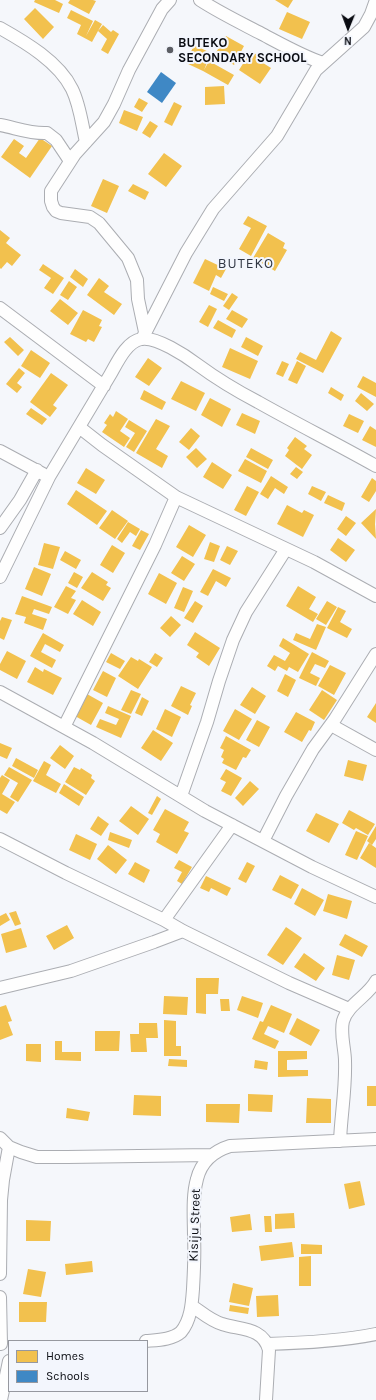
<!DOCTYPE html>
<html>
<head>
<meta charset="utf-8">
<style>
  body { margin:0 }
  #map { position:relative; width:376px; height:1400px; overflow:hidden; background:#f5f7fb; font-family:Karla,sans-serif }
  canvas { display:block }
  .legend { position:absolute; left:8px; top:1340px; width:140px; height:52px; box-sizing:border-box; background:#f3f6fd; border:1px solid #96989f; margin:0; padding:5px 7px; list-style:none; font-size:12px; color:#0a0c12 }
  .legend li { display:flex; align-items:center; gap:8px; height:20px }
  .legend b { width:20px; border:1px solid #96989f }
  .north { position:absolute; left:328px; top:8px; width:40px; height:40px; -webkit-text-stroke:3px #f3f6fd; paint-order:stroke; rotate:181deg; font-size:11px; font-weight:700; line-height:16px; text-align:center; color:#0a0c12 }
  .north::after { content:''; display:block; margin:auto; width:14px; height:18px; background:#0a0c12; clip-path:polygon(50% 0,100% 100%,50% 72%,0 100%) }
</style>
</head>
<body>
<div id="map">
<canvas width="376" height="1400"></canvas>
<ul class="legend">
<li><b style="height:11px;background:#f2c14e"></b>Homes</li>
<li><b style="height:11px;background:#3f88c5"></b>Schools</li>
</ul>
<div class="north">N</div>
</div>
<script>
const c = document.querySelector('canvas').getContext('2d');
c.lineJoin = 'round';
function fill(path, color) { c.fillStyle = color; c.fill(path, 'evenodd'); }
function stroke(path, color, width, dash) { c.strokeStyle = color; c.lineWidth = width; c.lineCap = dash ? 'butt' : 'round'; c.setLineDash(dash || []); c.stroke(path); }
function drawText(font, color, halo, rows, align = 'center') {
  c.font = font + ' Karla,sans-serif'; c.lineWidth = 4; c.setLineDash([]); c.textBaseline = 'middle'; c.strokeStyle = halo; c.fillStyle = color; for (const [text, x, y, turn = 0] of rows) {
    c.save(); c.translate(x, y); c.rotate((+turn || 0) * Math.PI / 180); c.textAlign = isNaN(turn) ? turn : align; if (halo) c.strokeText(text, 0, 0); c.fillText(text, 0, 0); c.restore();
  }
}
fill(new Path2D(`
  M35,0h20l8,4 -4,9 -25,-11z
  M70,0h23l3,1 -7,13 -21,-11z
  M275,0h18l-5,8z
  M35,8l19,19 -11,12 -19,-20z
  M71,10l22,11 -7,15 9,-16 7,4 -4,7 5,-6 8,7 2,-2 6,4 -11,20 -7,-4 6,-11 -9,-8 -6,11 -15,-8 4,-9 -14,-7z
  M287,12l23,10 -8,17 -23,-10z
  M226,36l18,10 -10,19 -19,-11z
  M194,45l17,8 -7,17 5,-9 25,14 -6,10 -25,-14 -17,-8z
  M251,51l11,7 -2,3 11,7 -11,16 -21,-14z
  M224,86l1,18 -20,1v-18z
  M139,98l9,5 -6,9 -8,-5z
  M174,102l8,4 -10,20 -8,-4z
  M124,110l19,7 -6,14 -18,-8z
  M150,121l8,5 -8,12 -8,-5z
  M40,138l12,8 -22,32 -29,-21 13,-18 10,7 -5,7 7,5z
  M164,153l18,13 -16,21 -18,-13z
  M103,179l16,7 -12,27 -16,-7z
  M133,184l16,8 -4,8 -17,-9z
  M248,216l19,10 -16,30 -12,-7 12,-21 -8,-4z
  M0,230l10,8 -4,5 15,12 -9,11 -5,-4 -6,7 -1,-1z
  M268,233l17,10 -2,5 4,2 -12,21 -22,-13z
  M205,259l21,10 -5,9 -5,-3 -7,16 -16,-8z
  M43,264l21,14 -11,16 -9,-6 7,-10 -12,-8z
  M75,269l13,10 -5,8 -13,-10z
  M99,278l10,8 -5,6 18,12 -8,11 -27,-20z
  M69,281l8,6 -9,13 -8,-5z
  M213,287l15,7 -4,7 -14,-7z
  M232,293l6,4 -9,13 -6,-4z
  M60,299l18,14 -10,12 -18,-14z
  M209,305l8,4 -9,18 -9,-5z
  M83,310l19,10 -3,6 3,1 -8,15 -6,-3 -2,3 -16,-8z
  M232,310l16,9 -6,9 -16,-9z
  M218,320l18,10 -4,8 -19,-10z
  M331,331l11,7 -19,35 -27,-14 4,-7 16,8z
  M10,337l14,13 -6,6 -14,-14z
  M246,337l17,9 -5,10 -17,-9z
  M230,348l28,13 -8,18 -28,-12z
  M31,350l19,13 -10,15 -19,-12z
  M148,358l14,10 -13,18 -14,-9z
  M282,361l7,3 -6,13 -7,-3z
  M297,361l9,5 -9,18 -9,-4z
  M19,368l6,5 -8,10 5,4 -5,6 -11,-9z
  M51,373l17,12 -15,20 4,3 -7,9 -20,-15z
  M363,376l13,7v14l-19,-10z
  M181,381l24,12 -9,18 -25,-12z
  M331,387l13,8 -3,6 -13,-8z
  M144,390l22,12 -4,8 -22,-11z
  M361,393l13,11 -7,7 -12,-10z
  M210,398l21,11 -9,18 -21,-12z
  M31,408l16,11 -5,6 -16,-11z
  M116,411l12,8 -8,12 10,7 -6,9 -22,-15 5,-7 -3,-2 6,-9 3,3z
  M242,413l18,8 -5,13 -19,-9z
  M349,414l15,7 -6,12 -15,-7z
  M156,419l14,7 -14,23 12,7 -6,12 -26,-15z
  M129,420l18,11 -13,21 -8,-5 9,-14 -10,-6z
  M370,426l6,4v17l-14,-7z
  M191,428l9,8 -11,14 -10,-8z
  M295,437l12,9 -3,3 8,6 -10,14 -17,-13 4,-6 -2,-2z
  M196,448l11,11 -10,9 -11,-11z
  M251,448l22,12 -5,9 -22,-12z
  M245,459l22,12 -6,12 -23,-12z
  M212,462l20,13 -9,14 -20,-12z
  M296,467l7,5 -6,7 -7,-5z
  M86,468l19,12 -9,14 -19,-11z
  M271,476l17,11 -4,7 -9,-6 -7,11 -8,-5z
  M372,478l4,3v10l-7,11 -8,-5z
  M247,486l12,6 -13,24 -12,-6z
  M312,486l14,6 -5,9 -13,-7z
  M76,490l31,21 -10,14 -30,-21z
  M328,495l17,8 -3,8 -18,-8z
  M287,505l15,8 2,-3 10,5 -11,22 -26,-13z
  M376,509l-1,15 1,15 -15,-16z
  M112,510l16,11 -13,18 -16,-11z
  M346,516l10,7 -10,13 -9,-7z
  M128,522l12,7 -4,7 -6,-4 -8,11 -5,-4z
  M189,525l17,10 -13,22 -17,-10z
  M141,530l8,4 -9,16 -8,-4z
  M338,538l17,12 -9,12 -16,-12z
  M210,542l10,4 -6,16 -10,-3z
  M44,543l16,4 -7,22 -15,-4z
  M112,545l13,8 -12,20 -13,-8z
  M227,546l11,5 -8,14 -10,-5z
  M65,551l16,9 -5,9 -16,-9z
  M182,556l13,8 -11,17 -13,-8z
  M34,567l17,7 -9,22 -17,-7z
  M213,569l18,9 -5,9 -10,-6 -8,15 -8,-4z
  M74,572l9,5 -6,11 -9,-5z
  M92,572l16,10 -2,3 5,3 -8,13 -22,-13z
  M159,573l18,10 -11,21 -18,-10z
  M66,586l10,5 -5,7 5,2 -8,14 -14,-7z
  M298,586l18,11 -7,12 9,5 -5,8 -27,-16z
  M183,587l10,4 -9,21 -10,-4z
  M22,596l30,11 -3,7 -15,-5 -2,5 15,5 -4,11 -19,-7 2,-6 -11,-3z
  M82,600l19,12 -8,14 -20,-12z
  M195,601l8,5 -10,17 -9,-5z
  M327,601l10,6 -11,18 -10,-6z
  M338,607l8,4 -6,11 12,7 -5,9 -20,-10z
  M171,616l10,9 -11,12 -10,-9z
  M2,617l10,3 -8,20 -4,-2v-17z
  M317,624l9,3 -10,23 -23,-10 3,-7 14,6z
  M195,632l25,16 -11,18 -13,-9 3,-4 -12,-8z
  M43,633l21,12 -4,7 -15,-8 -4,8 15,8 -4,8 -22,-12z
  M283,638l26,16 -11,18 -9,-5 -2,4 -9,-5 -3,5 -8,-5 7,-11 11,6 5,-8 -11,-7z
  M7,651l19,10 -9,18 -17,-9v-6z
  M312,652l17,9 -4,7 -10,-4 -5,9 10,5 -4,8 -17,-8z
  M111,653l14,8 -5,8 -14,-7z
  M155,653l8,5 -6,9 -8,-5z
  M131,657l7,4 1,-2 13,8 -14,22 -20,-13z
  M330,665l16,8 -12,22 -16,-9z
  M35,667l8,5 1,-3 18,9 -9,17 -26,-13z
  M103,671l13,7 -9,19 -14,-7z
  M285,674l11,6 -8,17 -11,-6z
  M181,686l15,7 -6,12 2,1 -4,9 -17,-9z
  M252,687l14,9 -11,18 -15,-9z
  M131,690l10,4 -10,20 -10,-4z
  M322,690l15,10 -13,20 -15,-10z
  M87,694l16,9 -12,22 -16,-9z
  M142,697l7,4 -7,15 -7,-3z
  M376,703v20l-9,-6z
  M108,706l23,10 -10,22 -25,-11 4,-8 16,6 3,-6 -14,-6z
  M165,709l16,8 -9,20 -16,-8z
  M235,709l17,10 -13,21 -16,-9z
  M296,712l19,10 -4,9 -2,-1 -7,12 -18,-10z
  M257,720l13,7 -11,20 -13,-7z
  M153,730l20,13 -12,18 -20,-13z
  M226,736l25,14 -5,8 -3,-1 -7,13 -14,-7 2,-4 -3,-2 3,-7 -4,-2z
  M0,743l12,5 -5,11 -7,-3z
  M60,745l14,11 -9,13 -15,-11z
  M16,758l22,12 -4,8 -22,-12z
  M348,760l19,5 -4,16 -19,-5z
  M44,761l7,4 -5,10 15,9 -5,9 -23,-12z
  M9,767l23,13 -14,22 -8,-5 8,-14 -14,-8z
  M74,767l6,3 1,-2 11,7 -1,3 4,3 -9,14 -21,-13z
  M226,769l16,9 -11,18 -10,-5 5,-9 -6,-3z
  M2,775l8,5 -8,14 13,8 -8,12 -7,-4v-32z
  M250,781l9,8 -16,17 -8,-8z
  M64,784l20,13 -5,9 -20,-13z
  M157,796l4,3 -9,16 -4,-2z
  M131,806l18,13 -11,16 -19,-14z
  M165,809l24,13 -5,9 5,2 -12,21 -21,-12 4,-8 -7,-4z
  M349,810l26,14 -7,11 -12,-7 -2,2 -12,-7z
  M316,813l23,11 -10,19 -23,-12z
  M98,816l11,8 -8,12 -11,-7z
  M376,826v13l-4,6 -5,-4z
  M356,831l12,5 -11,24 -12,-5z
  M110,832l22,8 -3,8 -21,-8z
  M76,834l21,10 -7,16 -21,-10z
  M369,843l7,5v20l-16,-10z
  M108,845l19,15 -11,14 -19,-15z
  M179,860l13,7 -10,17 -5,-3 5,-9 -8,-4z
  M135,862l15,8 -6,13 -16,-9z
  M247,862l8,4 -9,17 -8,-4z
  M280,875l19,10 -8,14 -19,-9z
  M206,876l25,12 -4,8 -16,-8 -2,4 -9,-4z
  M302,888l22,12 -9,16 -21,-12z
  M328,894l24,7 -5,18 -24,-8z
  M16,911l5,13 -6,2 -6,-13z
  M6,913l4,7 -10,6v-10z
  M67,925l7,13 -20,12 -8,-14z
  M286,927l16,11 -19,27 -16,-10z
  M21,928l6,19 -21,6 -5,-19z
  M345,934l23,12 -6,11 -23,-12z
  M304,953l21,15 -9,13 -22,-14z
  M337,955l18,5 -6,20 -17,-5z
  M196,978h23l-1,16h-12v20l-10,-1z
  M164,996l24,1 -1,18 -24,-1z
  M242,996l21,7 -5,15 -21,-8z
  M220,999h9l1,12h-9z
  M6,1005l6,16 -4,1 5,13 -13,5v-33z
  M271,1005l21,9 -8,19 -16,-7 -4,8 15,7 -4,8 -23,-10 8,-18 3,1z
  M297,1018l23,12 -9,16 -22,-12z
  M164,1020l12,1v25h5v10h-17z
  M139,1023h18l1,15h-12l1,14h-16l-1,-18h9z
  M95,1031h25l-1,20h-24z
  M55,1041h7v11h19v9l-26,-1z
  M26,1044h15v18l-15,-1z
  M278,1051h29v8l-20,1v10h21v6l-30,1z
  M169,1059l18,1v7l-19,-1z
  M255,1060l13,2 -1,8 -13,-2z
  M367,1086h9v20h-9z
  M248,1094l25,1 -1,17 -24,-1z
  M134,1095l27,1v20l-28,-1z
  M307,1098l24,1v24h-25z
  M206,1104h34l-1,19 -33,-1z
  M67,1108l23,4 -2,9 -22,-3z
  M360,1181l5,24 -16,4 -5,-25z
  M294,1213l1,15 -20,1v-15z
  M250,1214l2,16 -20,2 -2,-15z
  M264,1216h7l1,16h-7z
  M26,1220l25,1 -1,20h-24z
  M292,1242l2,15 -33,4 -2,-15z
  M301,1244l21,1v9h-21z
  M311,1256v30h-12v-29z
  M92,1261l1,11 -27,3 -1,-11z
  M28,1269l18,3 -5,25 -18,-3z
  M233,1283l20,5 -4,18 -20,-4z
  M278,1295l1,21 -22,1 -1,-21z
  M19,1302h28l-1,20h-27z
  M230,1305l19,3 -1,6 -19,-3z`), '#f2c14e');
fill(new Path2D(`
  M161,72l15,11 -14,20 -15,-11z`), '#3f88c5');
const street = new Path2D(`
  M200,0c20,13 41,23 62,34 21,11 40,22 61,29
  M0,28c25,14 59,34 72,61 8,16 10,36 14,53
  M0,125c16,3 31,9 47,8l9,7 14,21
  M0,308l104,78
  M145,332l-7,-33 -1,-19 -9,-22 -29,-35 -9,-6 -29,-4 -5,-2 -3,-4 -2,-6v-10l24,-37 29,-32 10,-18 15,-34 33,-61 8,-9
  M142,339l44,-86 27,-44 64,-73 39,-66 48,-43 7,-13 5,-14
  M79,427l23,18 74,52 138,65 62,34
  M0,451l43,23
  M0,528l20,-28 17,-30
  M0,577l49,-100 61,-102c7,-12 16,-33 31,-36 15,-3 45,17 57,26 19,14 39,26 60,37 39,22 79,42 118,64
  M0,692l93,51 112,68 107,56 64,30
  M331,725l45,25
  M64,727l91,-182 21,-48
  M181,796l26,-74 12,-41 14,-41 13,-28 40,-63
  M0,839l66,34 98,47 19,11 106,52 60,26
  M263,841l23,-45 27,-47 22,-30 41,-65
  M164,920l68,-95
  M0,988l71,-17 83,-29 29,-11
  M0,1138l9,9 12,5 16,5h30l144,-2
  M340,1141c1,-26 6,-53 5,-80 0,-12 -5,-27 -2,-40 5,-17 25,-25 33,-40
  M0,1274l1,-74 2,-20 6,-33
  M0,1297l1,47
  M192,1306c9,6 19,15 30,18 18,6 41,3 47,26l-3,50
  M146,1341c11,-1 26,-1 35,-9 10,-12 11,-29 12,-43 1,-18 2,-35 1,-52 0,-18 -2,-41 3,-58 4,-17 17,-28 33,-33l146,-7
  M267,1344c37,-1 73,-3 109,-10
  M1,1400l8,-39`);
stroke(street, '#abadb2', 14);
stroke(street, '#fefefe', 12);
for (const [x, y, r, color] of [
  [170,50,4,"#5c5e64"]
]) { const dot = new Path2D(); dot.arc(x, y, r, 0, 2 * Math.PI); c.fillStyle = color; c.fill(dot); stroke(dot, '#f3f6fd', 1.5); }
drawText('bold 13px', '#0a0c12', '#f3f6fd', [
  ["BUTEKO",178,43],
  ["SECONDARY SCHOOL",178,58]
], 'left');
drawText('13px', '#0a0c12', '#f3f6fd', [
  ["Kisiju Street",195,1225,-88]
]);
c.letterSpacing = '1px';
drawText('14px', '#313744', '#f3f6fd', [
  ["BUTEKO",246,264]
]);
c.letterSpacing = '0px';
</script>
</body>
</html>
